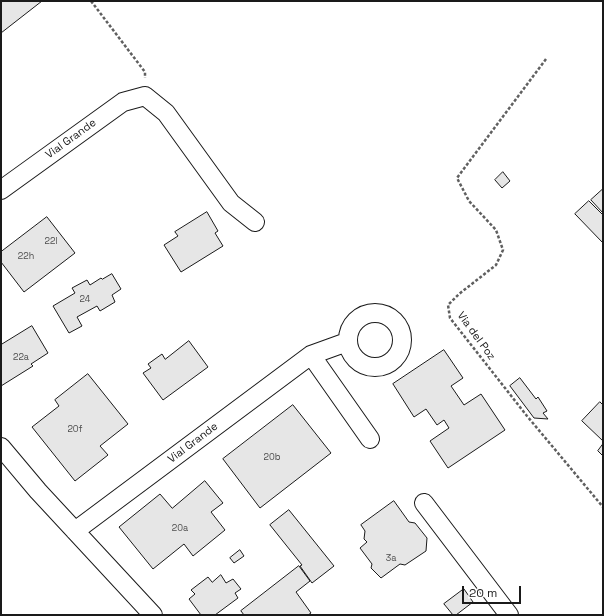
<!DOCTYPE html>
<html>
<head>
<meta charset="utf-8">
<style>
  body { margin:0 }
  #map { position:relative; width:604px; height:616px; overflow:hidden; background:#fff; font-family:"Space Grotesk",sans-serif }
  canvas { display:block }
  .frame { position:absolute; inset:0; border:2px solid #1a1a1a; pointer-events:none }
  .scale { position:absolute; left:462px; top:586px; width:59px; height:18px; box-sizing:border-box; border:2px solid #1a1a1a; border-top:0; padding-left:5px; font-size:12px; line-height:14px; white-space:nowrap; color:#1a1a1a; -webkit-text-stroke:3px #fff; paint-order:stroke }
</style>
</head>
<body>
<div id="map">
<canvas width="604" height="616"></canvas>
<div class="frame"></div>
<div class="scale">20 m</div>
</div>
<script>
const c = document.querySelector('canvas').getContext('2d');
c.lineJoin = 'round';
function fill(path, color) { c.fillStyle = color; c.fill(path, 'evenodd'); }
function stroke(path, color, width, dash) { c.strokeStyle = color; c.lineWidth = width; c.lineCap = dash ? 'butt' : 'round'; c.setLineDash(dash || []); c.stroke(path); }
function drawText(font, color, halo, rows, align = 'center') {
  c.font = font + ' "Space Grotesk",sans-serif'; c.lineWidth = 3; c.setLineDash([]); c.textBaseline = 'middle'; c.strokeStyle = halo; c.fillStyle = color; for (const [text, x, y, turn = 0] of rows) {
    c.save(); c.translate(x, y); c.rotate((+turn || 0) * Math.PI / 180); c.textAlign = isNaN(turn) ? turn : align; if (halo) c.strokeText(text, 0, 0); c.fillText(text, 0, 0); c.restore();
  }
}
const building = new Path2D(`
  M1,1h41l-41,32z
  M503,172l7,9 -8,7 -7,-8z
  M603,189v24l-12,-13z
  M589,201l14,14v28l-28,-29z
  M207,212l11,19 -3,2 8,13 -42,26 -17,-27 14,-9 -3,-4z
  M47,217l28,36 -51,39 -23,-30v-10z
  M112,274l9,15 -9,6 3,7 -15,9 -3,-5 -20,11 5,9 -13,7 -16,-27 22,-13 -3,-5 15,-8 3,5 11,-7 1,1z
  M32,326l16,27 -17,11 2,2 -32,20v-41z
  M189,341l19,26 -45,33 -20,-27 8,-5 -3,-4 14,-10 3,5z
  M444,350l19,28 -12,8 13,19 17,-11 24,36 -57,38 -18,-27 19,-13 -5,-8 -7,5 -11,-16 -12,8 -21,-33z
  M88,374l40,50 -28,22 8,9 -33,26 -43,-54 27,-21 -4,-6z
  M520,378l16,21 2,-2 9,14 -4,2 5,6 -14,-1 -24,-32z
  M600,402l3,3v36l-21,-20z
  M293,405l38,48 -71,55 -37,-49z
  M603,444v12l-5,-5z
  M205,481l18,22 -12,9 14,18 -32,26 -9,-12 -31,25 -34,-42 41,-33 12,14z
  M394,501l15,21 6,1 12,15 -1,13 -21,14 -5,-1 -19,14 -10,-10 1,-4 -12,-16 7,-6 -3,-3 1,-8 -4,-6z
  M289,510l45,56 -22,17 -12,-17 2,-1 -32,-40z
  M240,550l4,6 -10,7 -4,-5z
  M299,566l11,15 -14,11 15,21 -3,2h-64l-3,-4z
  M221,575l5,8 7,-4 8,10 -6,4 3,5 -23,17h-14l-12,-16 6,-5 -4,-4 17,-13 4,5z
  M464,589l9,13 -17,13h-3l-9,-11z`);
fill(building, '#e6e6e6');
stroke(building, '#1a1a1a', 1);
const street = new Path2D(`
  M1,190l122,-88 22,-6 21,17 65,90 24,19
  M348 340a27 27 0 1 1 54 0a27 27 0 1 1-54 0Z
  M311,355l59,84
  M1,447l37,44 115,124
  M424,503l85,112
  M75,531l236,-176 36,-13`);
stroke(street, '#1a1a1a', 20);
stroke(new Path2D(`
  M91,1l54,71v6
  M546,59l-89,119 12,23 27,29 7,20 -7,15 -37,29 -11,11 2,13 77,98 76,91`), '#5f5f5f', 2.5, [3, 2]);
stroke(street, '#fff', 18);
drawText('9px', '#4d4d4d', null, [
  ["22l",51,242],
  ["22h",26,257],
  ["24",85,300],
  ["22a",21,358],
  ["20f",75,430],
  ["20b",272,458],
  ["20a",180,529],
  ["3a",391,559]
]);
drawText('11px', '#1a1a1a', '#fff', [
  ["Vial Grande",71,139,-36],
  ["Via del Poz",476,336,54],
  ["Vial Grande",193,443,-37]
]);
</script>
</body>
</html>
